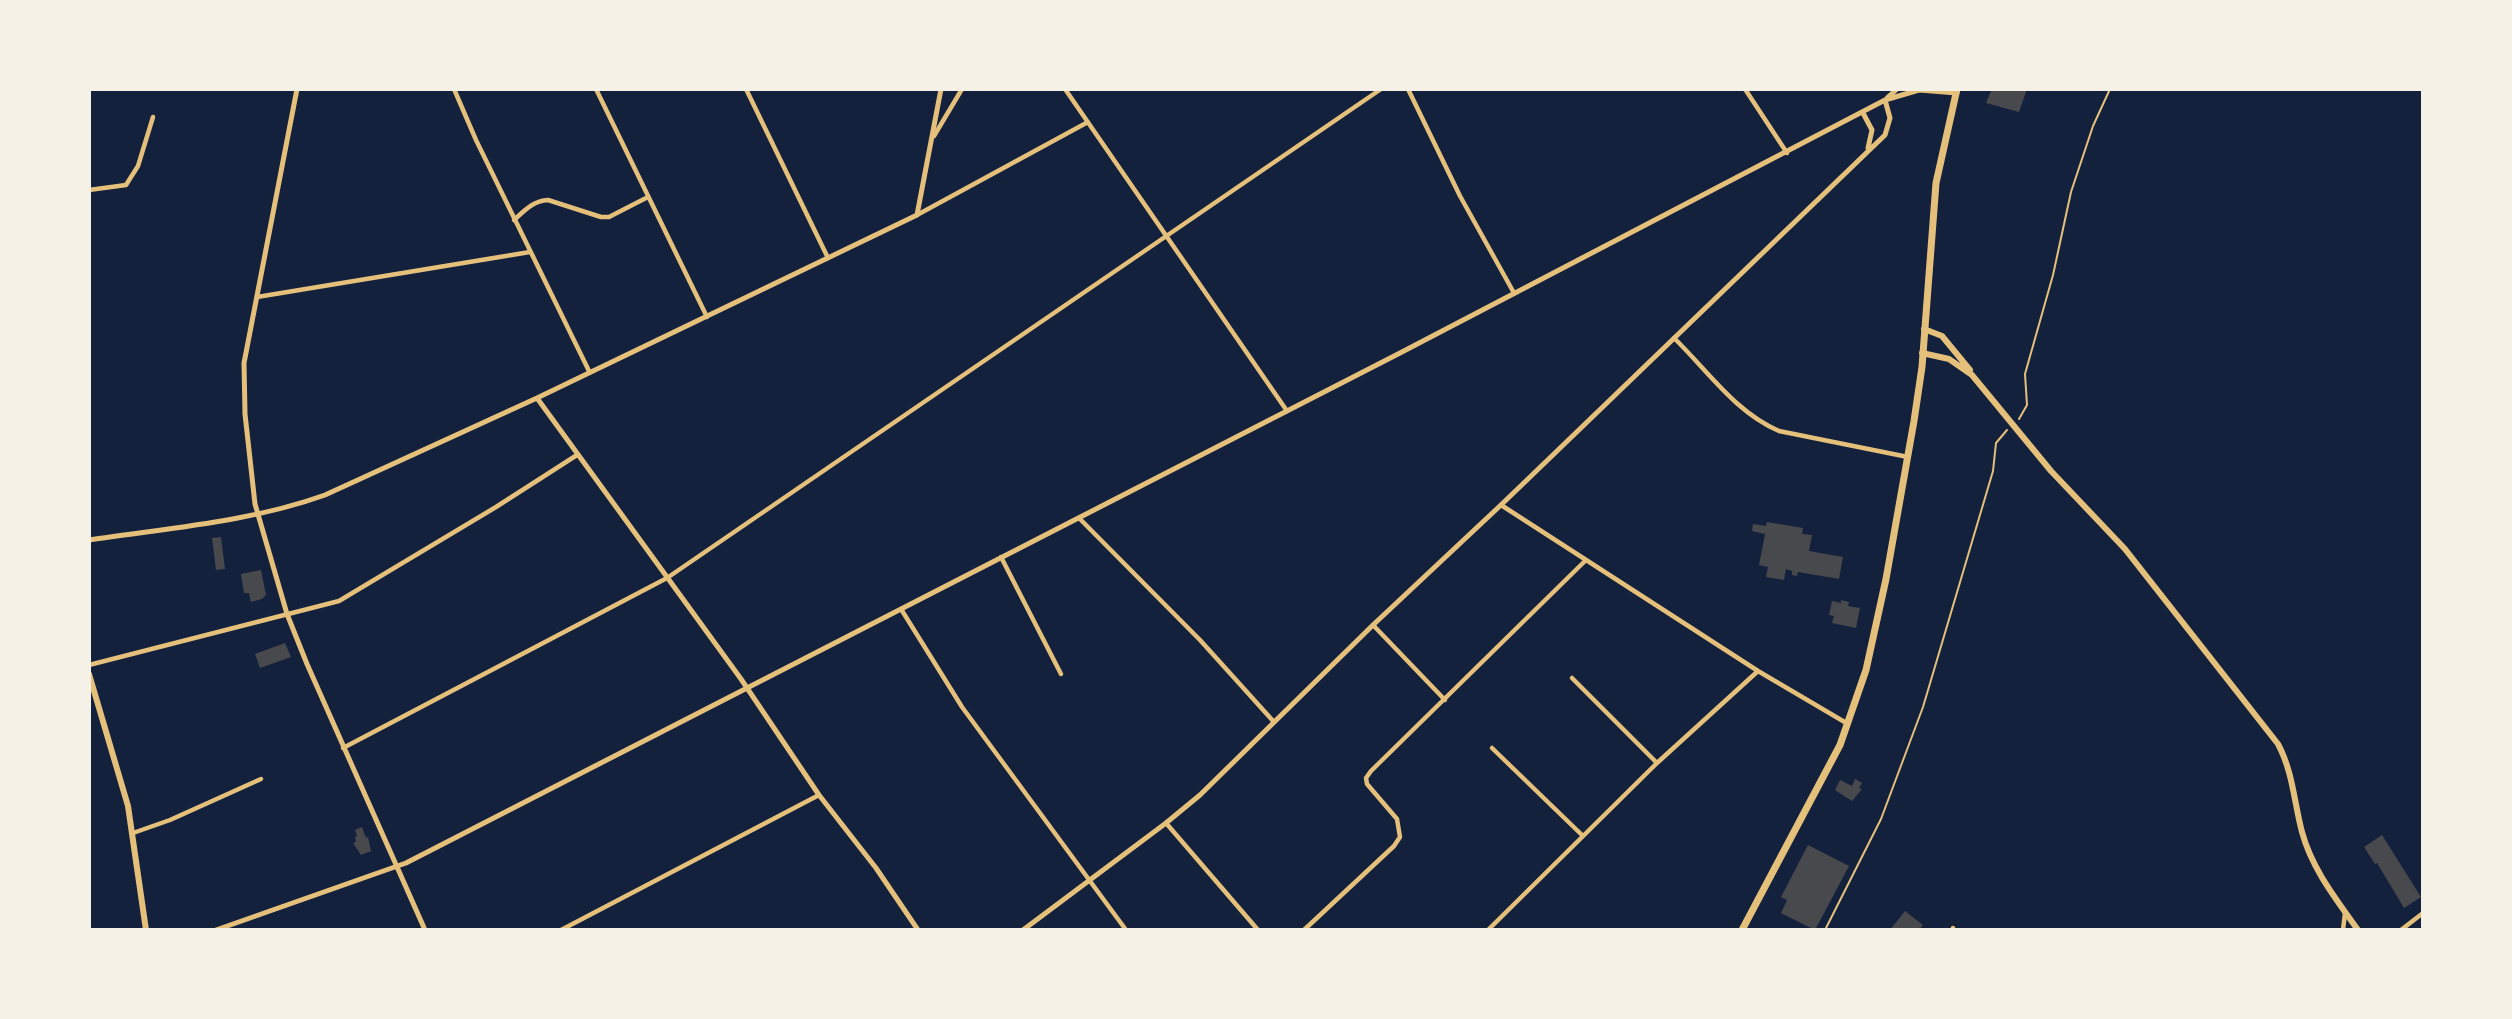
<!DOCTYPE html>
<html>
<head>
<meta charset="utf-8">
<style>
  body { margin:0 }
  #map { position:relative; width:2512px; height:1019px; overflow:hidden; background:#14213d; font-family:Literata,serif }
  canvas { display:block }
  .frame { position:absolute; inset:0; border:91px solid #f6f1e7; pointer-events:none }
</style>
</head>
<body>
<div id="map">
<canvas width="2512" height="1019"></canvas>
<div class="frame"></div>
</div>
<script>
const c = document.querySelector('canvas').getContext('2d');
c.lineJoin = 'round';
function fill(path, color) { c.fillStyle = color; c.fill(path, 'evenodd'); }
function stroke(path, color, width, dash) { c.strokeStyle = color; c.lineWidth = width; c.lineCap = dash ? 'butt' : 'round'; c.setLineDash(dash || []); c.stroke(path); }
fill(new Path2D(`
  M1992,89h35l-8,23 -33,-9z
  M1767,522l36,6 -1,6 10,1 -3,16 34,6 -4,22 -41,-7 -1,4 -5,-1v-4l-6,-2 -2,11 -18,-3 2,-10 -9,-2 6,-31 -13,-3 1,-7 13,2z
  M221,537l4,32 -9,1 -4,-32z
  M261,570l5,25 -4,4 -11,3 -2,-9h-5l-3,-19z
  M1841,600l8,2 -1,4 12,2 -4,20 -24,-5 2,-7 -5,-1 3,-14 9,2z
  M285,643l6,14 -31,11 -5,-14z
  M1855,779l7,4 -3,5 3,1 -10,12 -17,-11 5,-10 12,6z
  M362,827l4,11 2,-1 3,14 -10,4 -8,-12 3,-1 -1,-5 2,-1 -2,-6z
  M2382,835l39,62 -17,11 -27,-45 -2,1 -11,-17z
  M1808,845l41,21 -34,64 -34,-17 6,-13 -6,-3z
  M1905,911l18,14 -4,5h-29z`), '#48494c');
stroke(new Path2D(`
  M2019,419l8,-14 -2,-31 28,-99 18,-83 22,-66 17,-37
  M1825,930l56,-111 42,-112 70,-236 3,-28 11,-13`), '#e5c07b', 2);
stroke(new Path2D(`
  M454,89l22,51 113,231
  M596,89l111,228
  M746,89l82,169
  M1065,89l222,322
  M1408,89l52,107 54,97
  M1745,89l42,64
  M934,136l28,-47
  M89,190l37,-5 12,-19 15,-49
  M917,215l171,-93
  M514,220c11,-10 19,-19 34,-20l53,17h8l39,-20
  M257,297l273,-45
  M1674,338c34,33 61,74 105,93l129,26
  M1501,505l257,166 90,53
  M1079,518l121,122 74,82
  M1001,557l60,117
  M901,609l61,98 164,223
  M1373,625l72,75
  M89,665l250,-64 157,-94 81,-52
  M1572,678l85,85
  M343,748l324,-170 714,-489
  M1492,748l91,88
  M1166,823l92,107
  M133,833l37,-13 91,-41
  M561,930l258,-135
  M1304,930l90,-84 6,-9 -3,-18 -30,-35 -1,-6 5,-7 215,-211
  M1488,930l169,-167 101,-92
  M1952,930l1,-2
  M2343,930l2,-17
  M2401,930l22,-17`), '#e5c07b', 4.5);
stroke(new Path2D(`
  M297,89l-53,274 1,51 10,90 32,110 20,50 118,266
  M1887,98l10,-9
  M1863,113l9,17 -4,18
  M537,398l204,281 78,116 57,73 42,62
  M89,540c79,-12 161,-18 236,-45l212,-97 380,-183 24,-126
  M216,930l190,-67 994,-510 485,-253 34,-10 38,3
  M1023,930l143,-107 34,-28 173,-170 129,-121 383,-369 5,-17 -5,-18`), '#e5c07b', 5);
stroke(new Path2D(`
  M1924,329l18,7 28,34
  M1922,353l27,6 23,16 79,96 74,78 153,195c15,28 16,58 24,88 10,37 34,67 56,98
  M89,674l39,132 18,124`), '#e5c07b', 6);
stroke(new Path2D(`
  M1742,930l98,-185 26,-75 20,-91 28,-158 8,-54 14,-184 21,-94`), '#e5c07b', 7);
</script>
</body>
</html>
